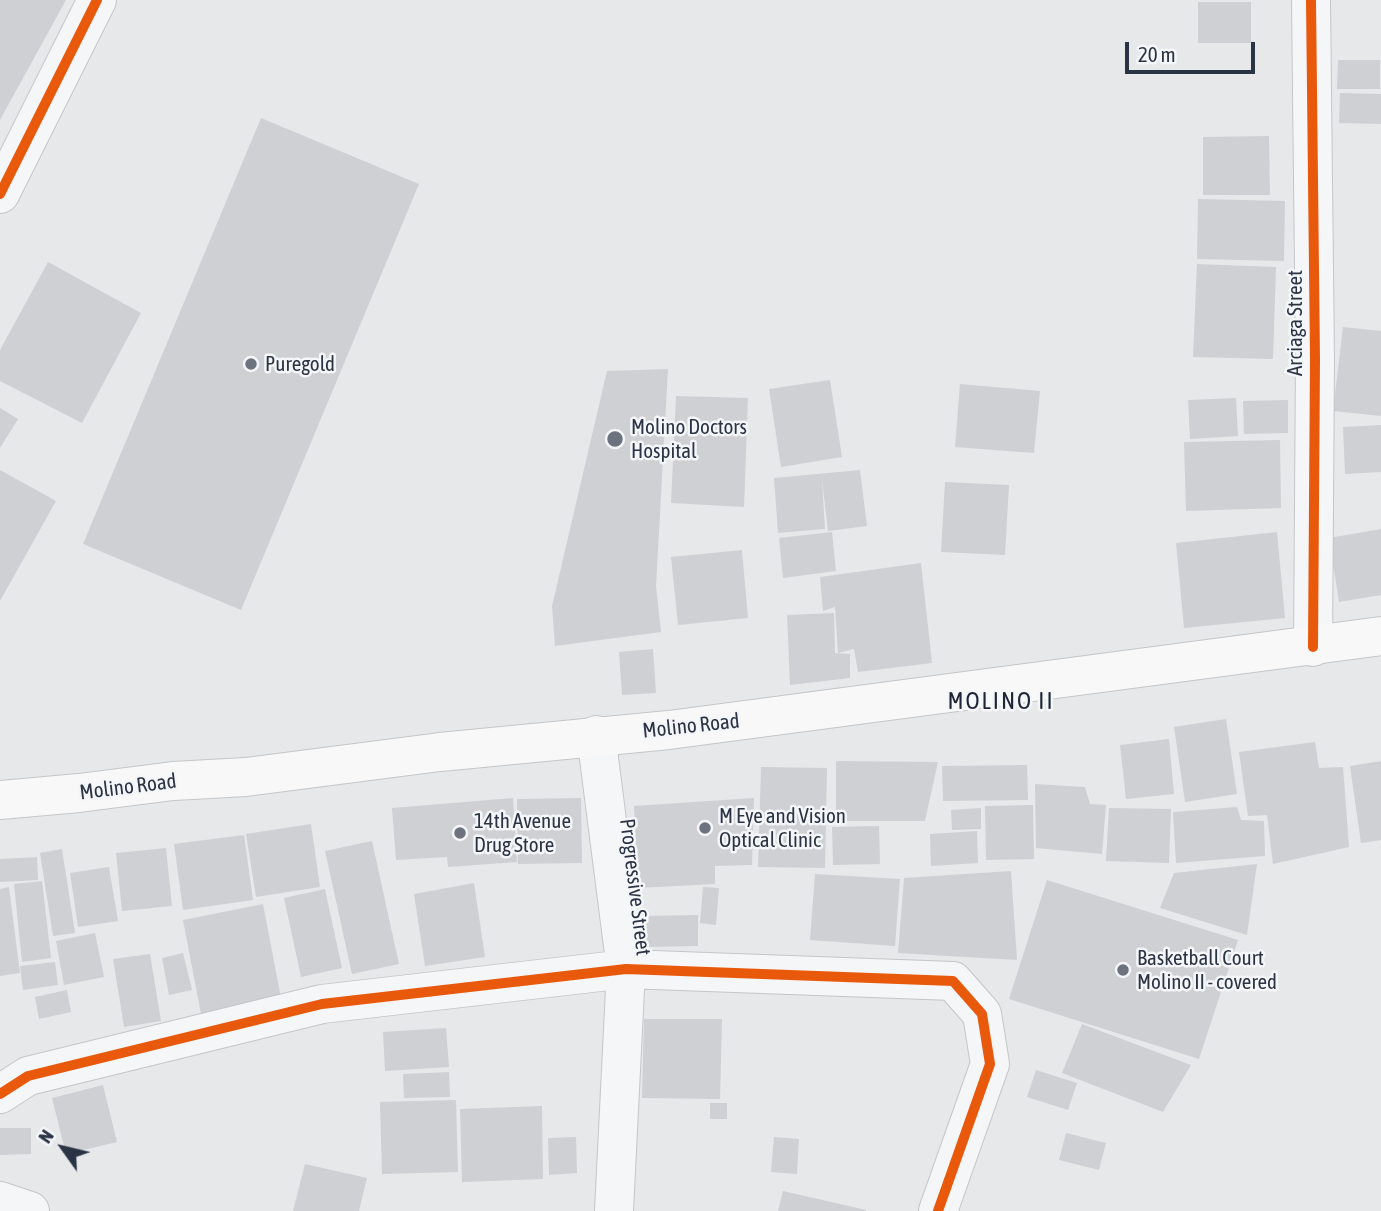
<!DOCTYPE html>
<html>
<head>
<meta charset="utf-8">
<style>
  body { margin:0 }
  #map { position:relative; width:1381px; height:1211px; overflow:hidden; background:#e6e8ea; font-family:"Asap Condensed",sans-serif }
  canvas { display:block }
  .north { position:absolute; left:28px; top:1113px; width:70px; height:70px; -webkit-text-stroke:5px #f4f6f9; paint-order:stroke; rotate:304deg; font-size:19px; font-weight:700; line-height:28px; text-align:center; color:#2b3445 }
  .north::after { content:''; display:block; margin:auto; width:24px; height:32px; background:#2b3445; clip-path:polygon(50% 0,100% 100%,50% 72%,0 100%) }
  .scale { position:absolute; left:1125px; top:42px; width:130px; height:32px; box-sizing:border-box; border:4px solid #2b3445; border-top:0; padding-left:9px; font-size:21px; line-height:24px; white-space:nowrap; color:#2b3445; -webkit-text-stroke:5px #f4f6f9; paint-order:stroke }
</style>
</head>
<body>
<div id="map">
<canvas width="1381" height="1211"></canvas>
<div class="north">N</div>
<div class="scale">20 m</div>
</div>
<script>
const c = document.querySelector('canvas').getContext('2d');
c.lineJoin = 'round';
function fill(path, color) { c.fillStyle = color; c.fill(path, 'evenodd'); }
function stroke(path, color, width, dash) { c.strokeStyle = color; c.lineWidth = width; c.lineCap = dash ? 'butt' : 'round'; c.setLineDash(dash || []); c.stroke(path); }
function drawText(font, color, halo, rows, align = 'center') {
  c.font = font + ' "Asap Condensed",sans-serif'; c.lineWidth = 5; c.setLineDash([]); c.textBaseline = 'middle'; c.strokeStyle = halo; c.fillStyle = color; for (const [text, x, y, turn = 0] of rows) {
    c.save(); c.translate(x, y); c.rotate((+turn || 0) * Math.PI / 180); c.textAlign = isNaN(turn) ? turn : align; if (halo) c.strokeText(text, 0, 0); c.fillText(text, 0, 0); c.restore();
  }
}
fill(new Path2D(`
  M0,0h66l-66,120z
  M1198,2h53v41h-53z
  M1338,60h42v29h-43z
  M1340,93l41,1v30l-42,-1z
  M261,118l158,66 -178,426 -158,-66z
  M1269,136l1,59h-67v-58z
  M1198,199l87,2 -1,60 -87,-2z
  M48,262l93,51 -59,110 -82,-42v-31z
  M1197,264l79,3 -3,92 -80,-2z
  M1343,327l38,4v85l-48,-5z
  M668,369l-12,217 5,46 -106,14 -3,-40 55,-235z
  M830,380l12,77 -61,10 -12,-78z
  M960,384l80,7 -6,62 -79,-6z
  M676,396l72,2 -4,109 -73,-4z
  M1236,398l2,38 -48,3 -2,-39z
  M1288,400v33l-44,1 -1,-33z
  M0,408l18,11 -18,29z
  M1381,425v47l-36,2 -2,-47z
  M1280,440l1,68 -95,3 -2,-69z
  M0,470l56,31 -56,100z
  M860,470l7,56 -39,5 -6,-51 3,49 -47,4 -4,-55z
  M945,482l64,3 -4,70 -64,-3z
  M1381,529v66l-42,7 -10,-64z
  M832,532l4,39 -53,7 -4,-40z
  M1277,532l8,86 -101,10 -8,-85z
  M742,550l6,68 -70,7 -7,-68z
  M921,563l11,100 -74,9 -4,-23 -16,4 -3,-46 -12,4 -3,-34z
  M834,613l1,40 15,1v24l-60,7 -3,-70z
  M653,649l3,44 -34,2 -3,-43z
  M1226,719l11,75 -52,8 -11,-75z
  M1169,739l5,55 -48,5 -6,-54z
  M1315,742l4,26 24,-1 6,80 -76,17 -6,-49 -19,1 -9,-64z
  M836,761l102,1 -13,59h-89z
  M1381,761v79l-20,3 -11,-77z
  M1027,765l1,35 -85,1 -1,-35z
  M761,767l66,1 -2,100 -67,-1z
  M1035,784l50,3 5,17 16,1 -4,49 -66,-6z
  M513,798l4,64 -69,5 -1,-10 -51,3 -4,-52z
  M581,798l1,65 -64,1 -1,-65z
  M754,798l-2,67 -37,1v18l-77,4 -4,-82z
  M1033,805l1,54 -48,1 -1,-54z
  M1237,807l4,13 23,1 1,35 -89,7 -3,-51z
  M981,808v21l-29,1 -1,-20z
  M1109,808l62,1 -2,54 -63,-2z
  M311,824l9,63 -64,10 -10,-63z
  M879,826l1,38 -47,1 -1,-38z
  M977,831l1,32 -47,3 -1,-32z
  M244,835l9,65 -70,10 -9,-66z
  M372,841l27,123 -47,10 -27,-123z
  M166,848l6,58 -50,5 -6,-58z
  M62,849l13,84 -22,3 -13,-83z
  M37,857l1,23 -38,2v-23z
  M1257,864l-10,71 -87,-27 14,-35z
  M109,867l9,54 -40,6 -8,-54z
  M1011,871l6,89 -119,-7 6,-75z
  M815,874l85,5 -5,67 -85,-6z
  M1047,880l191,60 -39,119 -190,-60z
  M42,881l9,77 -29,4 -8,-78z
  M474,883l11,74 -60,9 -11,-72z
  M9,887l11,86 -20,3v-87z
  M703,887l16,1 -3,37 -16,-2z
  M325,889l17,79 -41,9 -17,-79z
  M263,904l18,94 -80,16 -18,-94z
  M698,915v31l-53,1 -1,-31z
  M95,933l9,44 -40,8 -8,-44z
  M183,953l9,37 -23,5 -7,-37z
  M150,954l11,67 -37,6 -11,-68z
  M55,962l3,23 -35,5 -3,-24z
  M67,990l4,22 -32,7 -4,-22z
  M644,1019h78l-2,80 -78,-1z
  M1082,1024l109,41 -28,47 -101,-39z
  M446,1028l3,39 -64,4 -2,-39z
  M1036,1070l41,13 -9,27 -41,-13z
  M449,1072l1,25 -46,1 -1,-24z
  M103,1085l14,57 -51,12 -14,-56z
  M456,1100l2,72 -76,2 -2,-72z
  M710,1103h17v16h-17z
  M542,1106l1,73 -81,3 -2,-73z
  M0,1128h31v26l-31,1z
  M1066,1133l40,10 -7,27 -40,-10z
  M576,1137l1,36 -28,2 -1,-37z
  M774,1137l25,2 -2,35 -26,-2z
  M305,1164l62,14 -8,33h-66z
  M783,1191l83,19v1h-88z`), '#ced0d3');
const minor = new Path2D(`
  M1311,0l4,359 -2,288
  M0,194l97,-194
  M596,735l30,234 -12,242
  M0,1094l28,-18 294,-72 304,-35 327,12 29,33 8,50 -52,147
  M0,1201l30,10`);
const secondary = new Path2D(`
  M0,800l79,-7 94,-12 73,-4 194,-25 229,-22 712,-94`);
stroke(minor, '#c4c6c8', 40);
stroke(secondary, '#c4c6c8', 40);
stroke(minor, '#f5f6f7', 38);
stroke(secondary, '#f8f8f8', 38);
stroke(new Path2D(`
  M1311,0l4,359 -2,288
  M0,194l97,-194
  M0,1094l28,-18 294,-72 304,-35 327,12 29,33 8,50 -52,147`), '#e8590c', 10);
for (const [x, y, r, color] of [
  [251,364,7,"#6c737f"],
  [615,439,9,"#6c737f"],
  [705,828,7,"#6c737f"],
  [460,833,7,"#6c737f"],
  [1123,970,7,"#6c737f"]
]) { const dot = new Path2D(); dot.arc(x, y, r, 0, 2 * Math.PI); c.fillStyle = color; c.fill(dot); stroke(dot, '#f4f6f9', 2.5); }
drawText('21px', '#2b3445', '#f4f6f9', [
  ["Arciaga Street",1295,323,-90],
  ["Molino Road",691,726,-6],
  ["Molino Road",128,787,-7],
  ["Progressive Street",635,887,83]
]);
drawText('21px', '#2b3445', '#f4f6f9', [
  ["Puregold",265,364],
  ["Molino Doctors",631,427],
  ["Hospital",631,451],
  ["M Eye and Vision",719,816],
  ["Optical Clinic",719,840],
  ["14th Avenue",474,821],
  ["Drug Store",474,845],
  ["Basketball Court",1137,958],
  ["Molino II - covered",1137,982]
], 'left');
c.letterSpacing = '2px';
drawText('24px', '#1d2536', '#f4f6f9', [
  ["MOLINO II",1001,701]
]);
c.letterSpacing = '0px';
</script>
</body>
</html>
